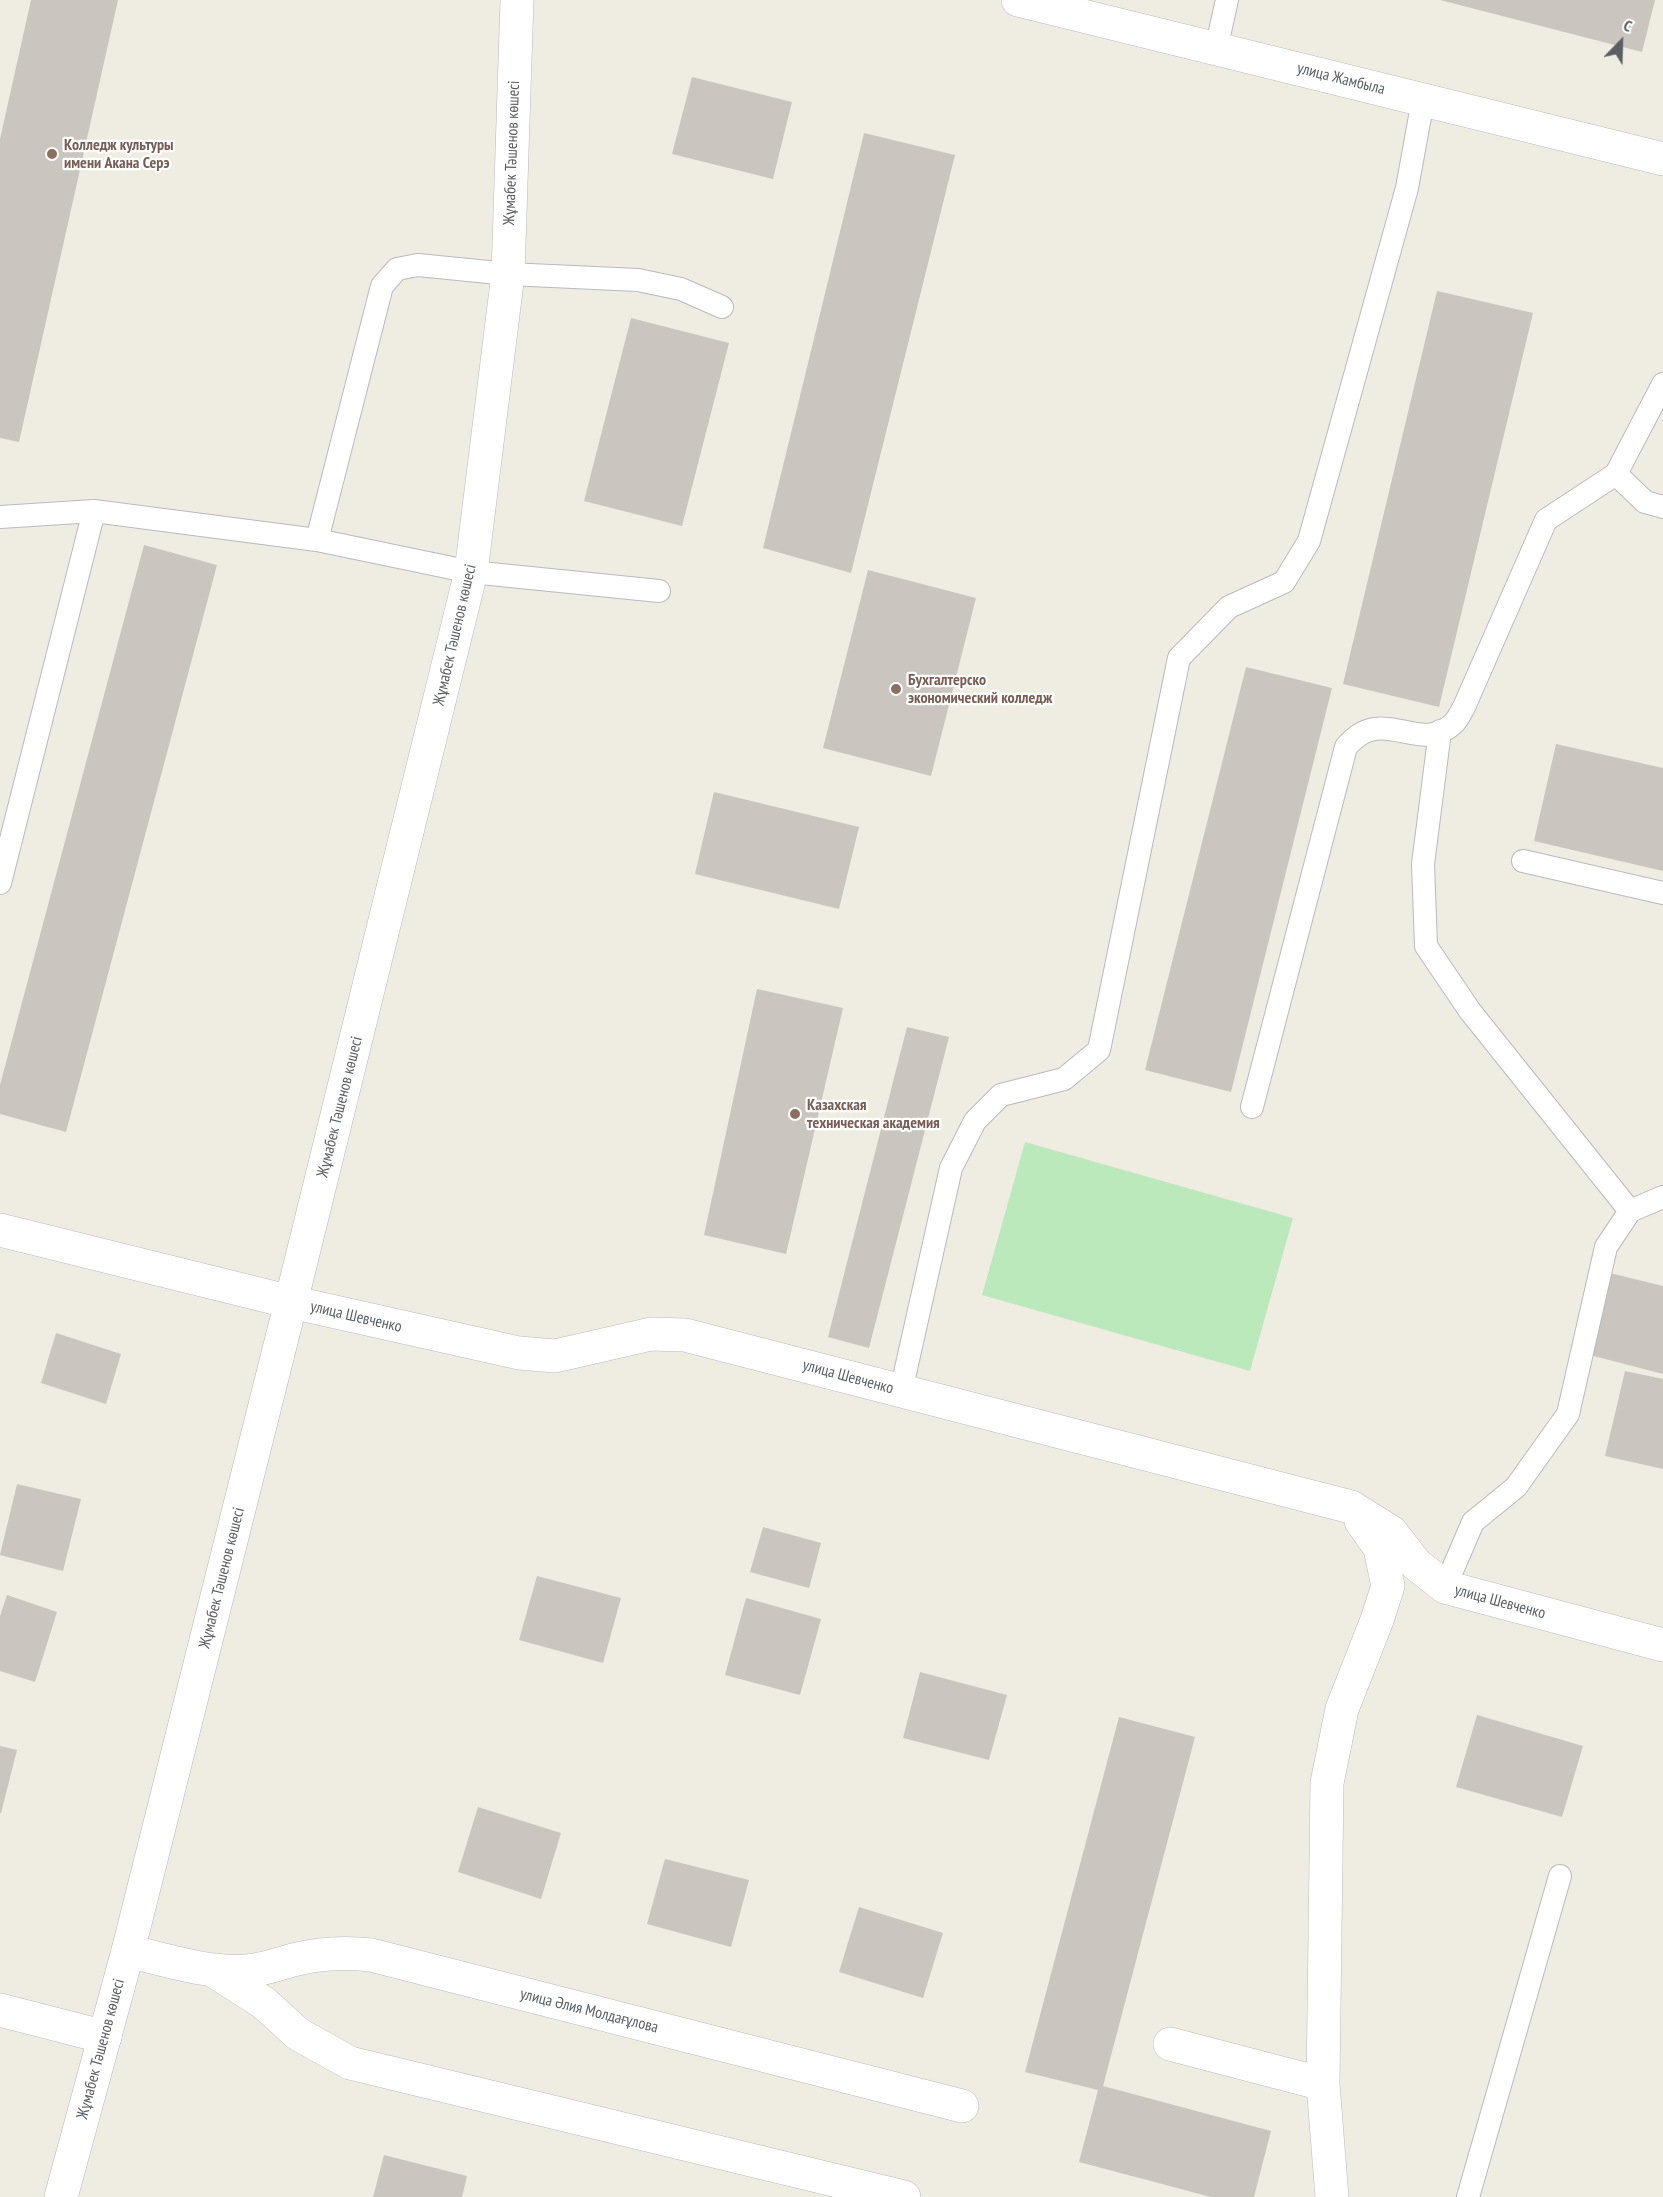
<!DOCTYPE html>
<html>
<head>
<meta charset="utf-8">
<style>
  body { margin:0 }
  #map { position:relative; width:1663px; height:2197px; overflow:hidden; background:#efece2; font-family:"PT Sans Narrow",sans-serif }
  canvas { display:block }
  .north { position:absolute; left:1591px; top:12px; width:60px; height:60px; -webkit-text-stroke:4px #fff; paint-order:stroke; rotate:23deg; font-size:16px; font-weight:700; line-height:24px; text-align:center; color:#5a5f64 }
  .north::after { content:''; display:block; margin:auto; width:21px; height:27px; background:#5a5f64; clip-path:polygon(50% 0,100% 100%,50% 72%,0 100%) }
</style>
</head>
<body>
<div id="map">
<canvas width="1663" height="2197"></canvas>
<div class="north">С</div>
</div>
<script>
const c = document.querySelector('canvas').getContext('2d');
c.lineJoin = 'round';
function fill(path, color) { c.fillStyle = color; c.fill(path, 'evenodd'); }
function stroke(path, color, width, dash) { c.strokeStyle = color; c.lineWidth = width; c.lineCap = dash ? 'butt' : 'round'; c.setLineDash(dash || []); c.stroke(path); }
function drawText(font, color, halo, rows, align = 'center') {
  c.font = font + ' "PT Sans Narrow",sans-serif'; c.lineWidth = 4.5; c.setLineDash([]); c.textBaseline = 'middle'; c.strokeStyle = halo; c.fillStyle = color; for (const [text, x, y, turn = 0] of rows) {
    c.save(); c.translate(x, y); c.rotate((+turn || 0) * Math.PI / 180); c.textAlign = isNaN(turn) ? turn : align; if (halo) c.strokeText(text, 0, 0); c.fillText(text, 0, 0); c.restore();
  }
}
fill(new Path2D(`
  M1025,1142l268,76 -43,153 -268,-76z`), '#bce9bc');
fill(new Path2D(`
  M31,0h87l-99,442 -19,-4v-299z
  M1440,0h215l-13,52z
  M692,77l100,25 -19,77 -101,-25z
  M864,133l91,22 -104,418 -88,-25z
  M1437,291l96,22 -94,394 -96,-23z
  M631,318l98,25 -47,183 -98,-25z
  M144,545l73,20 -151,567 -66,-18v-29z
  M868,570l108,28 -45,178 -108,-28z
  M1246,667l86,21 -101,404 -86,-22z
  M1556,744l107,24v103l-129,-30z
  M714,792l145,35 -20,82 -144,-35z
  M757,989l86,19 -57,246 -82,-19z
  M907,1027l42,10 -80,311 -41,-11z
  M1610,1273l53,13v88l-73,-19z
  M56,1333l65,21 -15,50 -65,-21z
  M1625,1371l38,8v90l-58,-13z
  M17,1484l64,15 -18,72 -63,-16z
  M763,1527l58,16 -12,45 -59,-16z
  M537,1576l84,22 -18,65 -84,-23z
  M7,1595l50,17 -22,70 -35,-11v-55z
  M746,1598l75,21 -21,76 -75,-20z
  M920,1672l87,23 -18,65 -86,-22z
  M1477,1715l106,31 -21,71 -106,-30z
  M1119,1717l76,20 -92,349 168,45 -17,66h-43l-132,-35 19,-72 -73,-18z
  M0,1746l17,4 -16,63h-1z
  M478,1807l83,26 -20,66 -83,-27z
  M665,1859l84,21 -18,67 -84,-23z
  M859,1907l84,26 -20,65 -84,-26z
  M384,2155l83,21 -5,21h-89z`), '#cac6bf');
const lane = new Path2D(`
  M1216,49l11,-49
  M1616,474l29,28 18,5
  M0,517l94,-6 223,29 154,32 188,19
  M317,540l65,-254 15,-17 21,-4 90,9 130,6 43,9 41,18
  M1440,731l-17,133 3,82 44,65 160,200
  M1523,861l140,32
  M0,883l94,-372
  M1252,1107l94,-360c37,-45 72,10 108,-24 4,-4 7,-11 10,-16l82,-187 70,-46 47,-90
  M901,1391l50,-223 24,-47 26,-26 63,-16 35,-29 80,-392 50,-51 55,-25 25,-41 98,-353 16,-88
  M1445,1587l28,-65 43,-35 52,-73 38,-167 24,-36 33,-14
  M1468,2197l92,-321`);
const street = new Path2D(`
  M1018,0l645,159
  M0,1230l291,72 228,51 36,3 96,-22 34,1 666,172 40,25 25,32 29,23 218,58
  M128,1951c39,9 80,23 119,20 17,-1 34,-8 50,-12 25,-6 49,-7 74,-4l591,151
  M214,1971l50,32 34,31 52,29 554,134
  M0,2010l105,27
  M1170,2044l153,40
  M1332,2197l-9,-113 4,-301 15,-74 35,-89 11,-34 -8,-38 -19,-27`);
const secondary = new Path2D(`
  M61,2197l67,-246 163,-649 180,-730 37,-298 9,-274`);
stroke(lane, '#b7bac0', 24);
stroke(street, '#b7bac0', 34);
stroke(secondary, '#b6b9c0', 34);
stroke(lane, '#fff', 22);
stroke(street, '#fff', 33);
stroke(secondary, '#fff', 33);
for (const [x, y, r, color] of [
  [52,154,6,"#8d6e63"],
  [896,689,6,"#8d6e63"],
  [795,1114,6,"#8d6e63"]
]) { const dot = new Path2D(); dot.arc(x, y, r, 0, 2 * Math.PI); c.fillStyle = color; c.fill(dot); stroke(dot, '#fff', 2); }
drawText('16px', '#5a5f64', '#fff', [
  ["улица Жамбыла",1341,79,14],
  ["Жұмабек Тәшенов көшесі",512,153,-88],
  ["Жұмабек Тәшенов көшесі",455,635,-77],
  ["Жұмабек Тәшенов көшесі",340,1107,-76],
  ["улица Шевченко",356,1317,13],
  ["улица Шевченко",848,1377,15],
  ["Жұмабек Тәшенов көшесі",222,1578,-76],
  ["улица Шевченко",1500,1602,15],
  ["улица Әлия Молдағұлова",589,2011,14],
  ["Жұмабек Тәшенов көшесі",101,2049,-75]
]);
drawText('bold 16px', '#785e54', '#fff', [
  ["Колледж культуры",64,145],
  ["имени Акана Серэ",64,163],
  ["Бухгалтерско",908,680],
  ["экономический колледж",908,698],
  ["Казахская",807,1105],
  ["техническая академия",807,1123]
], 'left');
</script>
</body>
</html>
